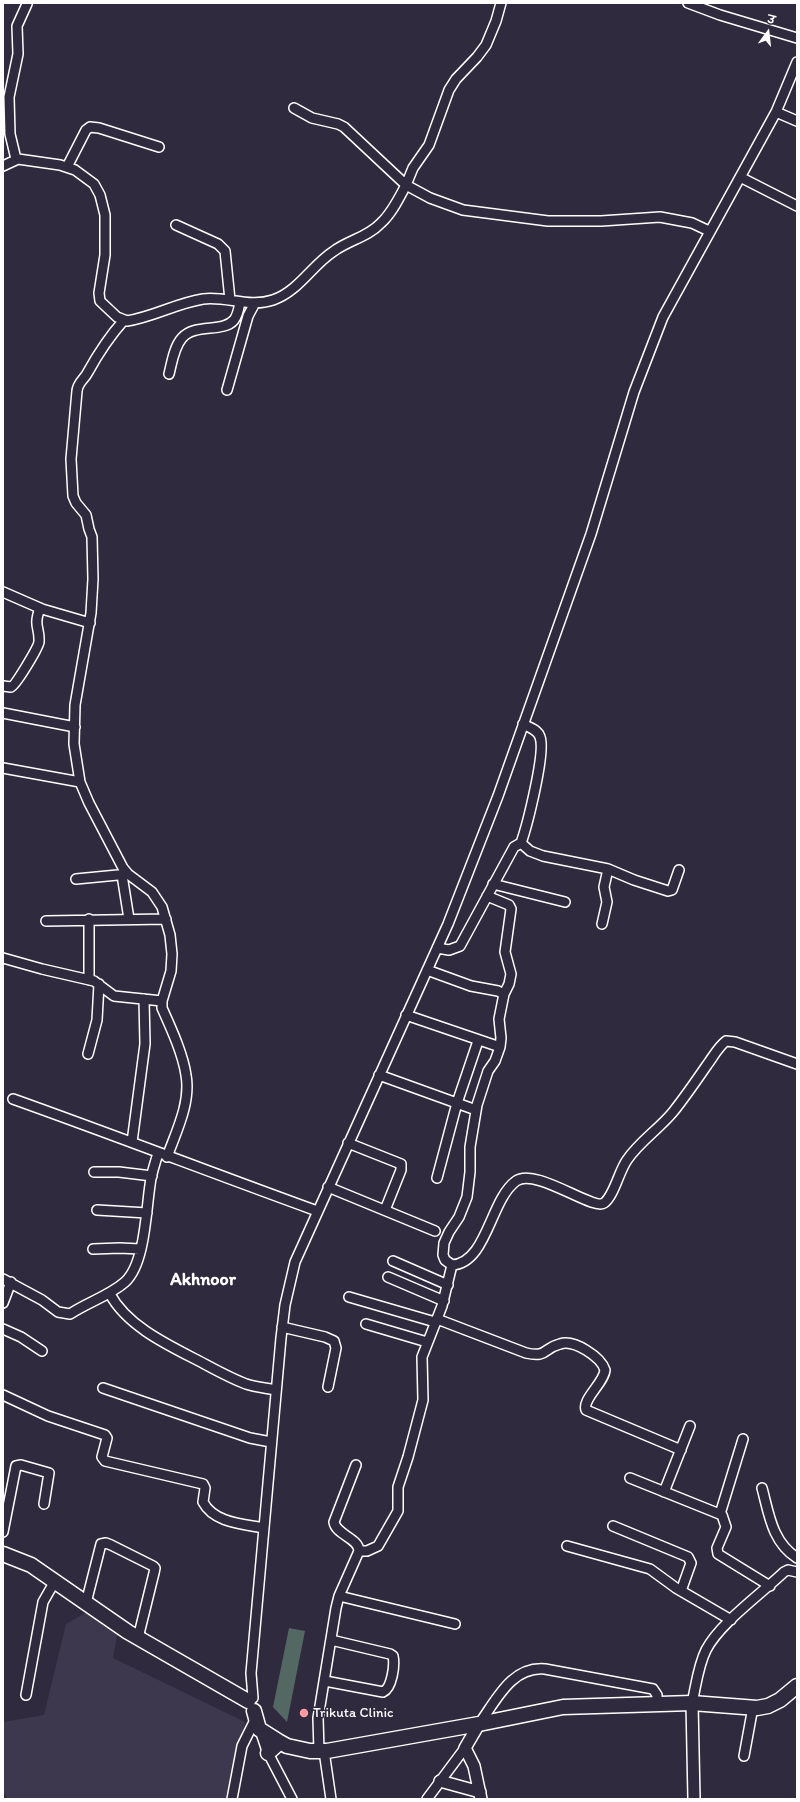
<!DOCTYPE html>
<html>
<head>
<meta charset="utf-8">
<style>
  body { margin:0 }
  #map { position:relative; width:800px; height:1802px; overflow:hidden; background:#2f2a3d; font-family:Itim,"Playpen Sans Deva",sans-serif }
  canvas { display:block }
  .frame { position:absolute; inset:0; border:4px solid #fff; pointer-events:none }
  .north { position:absolute; left:748px; top:12px; width:40px; height:40px; -webkit-text-stroke:3px #2f2a3d; paint-order:stroke; rotate:15deg; font-size:11px; font-weight:700; line-height:16px; text-align:center; color:#fff }
  .north::after { content:''; display:block; margin:auto; width:14px; height:18px; background:#fff; clip-path:polygon(50% 0,100% 100%,50% 72%,0 100%) }
</style>
</head>
<body>
<div id="map">
<canvas width="800" height="1802"></canvas>
<div class="frame"></div>
<div class="north">उ</div>
</div>
<script>
const c = document.querySelector('canvas').getContext('2d');
c.lineJoin = 'round';
function fill(path, color) { c.fillStyle = color; c.fill(path, 'evenodd'); }
function stroke(path, color, width, dash) { c.strokeStyle = color; c.lineWidth = width; c.lineCap = dash ? 'butt' : 'round'; c.setLineDash(dash || []); c.stroke(path); }
function drawText(font, color, halo, rows, align = 'center') {
  c.font = font + ' Itim,sans-serif'; c.lineWidth = 3; c.setLineDash([]); c.textBaseline = 'middle'; c.strokeStyle = halo; c.fillStyle = color; for (const [text, x, y, turn = 0] of rows) {
    c.save(); c.translate(x, y); c.rotate((+turn || 0) * Math.PI / 180); c.textAlign = isNaN(turn) ? turn : align; if (halo) c.strokeText(text, 0, 0); c.fillText(text, 0, 0); c.restore();
  }
}
fill(new Path2D(`
  M89,1611l29,19 -5,28 132,64 -18,77h-219l-5,-8v-69l41,-7 22,-91z`), '#3e384e');
fill(new Path2D(`
  M289,1628l16,3 -18,91 -14,-15z`), '#536863');
const minor = new Path2D(`
  M688,3l32,12 77,23
  M294,108l18,10 26,6 6,3 62,58 7,-17 16,-23 20,-55 7,-11 21,-22 9,-12 10,-24 5,-18
  M776,112l21,9
  M16,159l-6,-25 -1,-37 9,-43 -1,-28 10,-22
  M3,166l15,-7 42,6 15,5 19,14 6,11 5,20v40l-6,38 1,8 17,16 10,4c26,-4 50,-18 76,-22 24,-3 46,9 70,1 26,-9 39,-35 61,-49 15,-11 34,-14 47,-28 11,-10 18,-25 25,-38l24,13 33,12 85,11h53l59,-4 32,6 17,8
  M67,167l19,-37 4,-3 9,1 60,19
  M740,177l57,29
  M176,225l42,19 7,7 5,49
  M124,320c-16,18 -25,32 -36,52 -4,8 -10,10 -11,19l-6,68 2,37 3,7 10,12 3,14 3,8 1,42 -2,34 -16,92 -1,39 6,38 9,21 34,65 5,6 24,18 10,15 8,28 2,19 -1,17 -9,30
  M169,374c3,-12 5,-27 13,-36 13,-15 41,-5 52,-18 4,-5 5,-12 6,-18
  M227,390l21,-74 7,-13
  M3,592l39,17 48,14
  M3,686l8,1c5,-2 27,-39 28,-45 1,-15 -6,-15 1,-34
  M3,713l72,14
  M3,768l77,14
  M521,843c6,-17 25,-91 19,-106 -2,-7 -11,-10 -17,-13
  M122,875l7,44
  M76,879l52,-5
  M493,884l72,18
  M487,896l22,9 2,4 -6,43 6,22 -2,10 -5,10
  M89,919v61
  M46,921l120,-2
  M602,924l5,-22 -3,-15 4,-18
  M437,948l12,2 11,-4 54,-99 7,-4 9,8 13,5 65,13 26,11 34,11 4,-1 7,-20
  M3,958l39,11 52,12 20,15 48,5v7c9,20 21,46 24,67 5,28 -10,57 -19,82
  M427,970l44,16 27,5 6,3 -5,25 2,19 -1,9 -5,14 -7,10 -11,34 -7,42v25l-3,25 -8,20 -10,15 -5,11 -1,12 2,5 7,5c35,-2 38,-65 64,-84 20,-14 77,30 88,22 10,-7 15,-32 23,-43 12,-18 32,-31 46,-48 12,-15 23,-31 34,-47 6,-8 11,-18 19,-24l9,1 62,22
  M406,1015l94,32
  M88,1054l9,-34 2,-36
  M379,1075l97,35
  M13,1099c101,36 202,75 304,112
  M132,1142l13,-98 -1,-45
  M348,1143l53,21v6l-16,40
  M94,1172h25l33,4
  M437,1178l20,-75 21,-62
  M328,1187l107,44
  M97,1210l50,3
  M93,1249l27,-1 20,1
  M393,1261l55,24
  M388,1277l56,24
  M3,1279l39,21 16,12 12,2c18,-12 39,-18 55,-32 20,-18 21,-71 25,-97 1,-11 5,-21 8,-32
  M110,1294c17,32 58,51 89,67 15,8 31,17 47,23 9,3 20,4 30,6
  M349,1297l86,25
  M3,1303l8,-21
  M437,1319l89,34c22,5 17,-5 34,-9 14,-5 41,13 45,26 -1,13 -23,29 -19,40l95,40
  M366,1324l61,18
  M282,1327l43,10 9,4 2,7 -8,39
  M3,1329l18,8 21,14
  M103,1388l147,50 21,4
  M3,1395l45,21 57,19 2,3 -5,19 3,4 98,23 2,4 -2,14c11,21 40,22 61,26
  M630,1478l92,37 4,12 -9,21 1,6 52,32
  M762,1488c7,26 10,54 35,70
  M664,1492l26,-66
  M720,1514l23,-75
  M613,1526l75,31 3,6 -10,28
  M3,1532l13,-66 5,-1 28,8 -5,31
  M567,1546l83,23 26,19 55,32
  M359,1551h8l11,-5 20,-35v-24l10,-30 15,-57 -1,-43 20,-51 10,-41
  M339,1596l116,28
  M86,1603l15,-59 5,-1 5,2 42,21 2,2 -1,5 -16,65
  M325,1681l58,11c9,-4 12,-27 10,-36l-3,-2 -59,-14
  M26,1695l17,-93 12,-21
  M253,1698l-2,-25 30,-335 4,-33 10,-43 153,-338 50,-128 93,-262 43,-142 29,-75 113,-205 21,-50
  M692,1703c4,-17 6,-37 14,-53 14,-27 55,-56 78,-78l4,-2 9,2
  M479,1724c17,-23 32,-58 66,-55l108,20 4,6v9
  M260,1730l7,21 25,48
  M319,1751l-1,-33 18,-110 3,-12 20,-45c0,-13 -23,-16 -25,-29l22,-57
  M324,1751l7,48
  M744,1756l9,-49
  M232,1799l10,-53 14,-28
  M427,1799l38,-51`);
const tertiary = new Path2D(`
  M692,1703l2,96
  M479,1724l-14,24 9,18 7,33
  M440,1781l40,11`);
const primary = new Path2D(`
  M3,1554l28,11 97,67 120,69
  M254,1711l5,18 19,12 9,5 23,5h17l152,-27 84,-17 129,-4 65,5 11,-2 12,-6 17,-14
  M268,1753l12,-11`);
stroke(minor, '#fff', 12);
stroke(tertiary, '#fff', 14);
stroke(primary, '#fff', 17);
stroke(minor, '#2f2a3d', 9);
stroke(tertiary, '#2f2a3d', 11);
stroke(primary, '#2f2a3d', 14);
for (const [x, y, r, color] of [
  [304,1713,5,"#ff9aa2"]
]) { const dot = new Path2D(); dot.arc(x, y, r, 0, 2 * Math.PI); c.fillStyle = color; c.fill(dot); stroke(dot, '#2f2a3d', 1.5); }
drawText('14px', '#fff', '#2f2a3d', [
  ["Trikuta Clinic",313,1713]
], 'left');
drawText('bold 18px', '#fff', '#2f2a3d', [
  ["Akhnoor",203,1280]
]);
</script>
</body>
</html>
